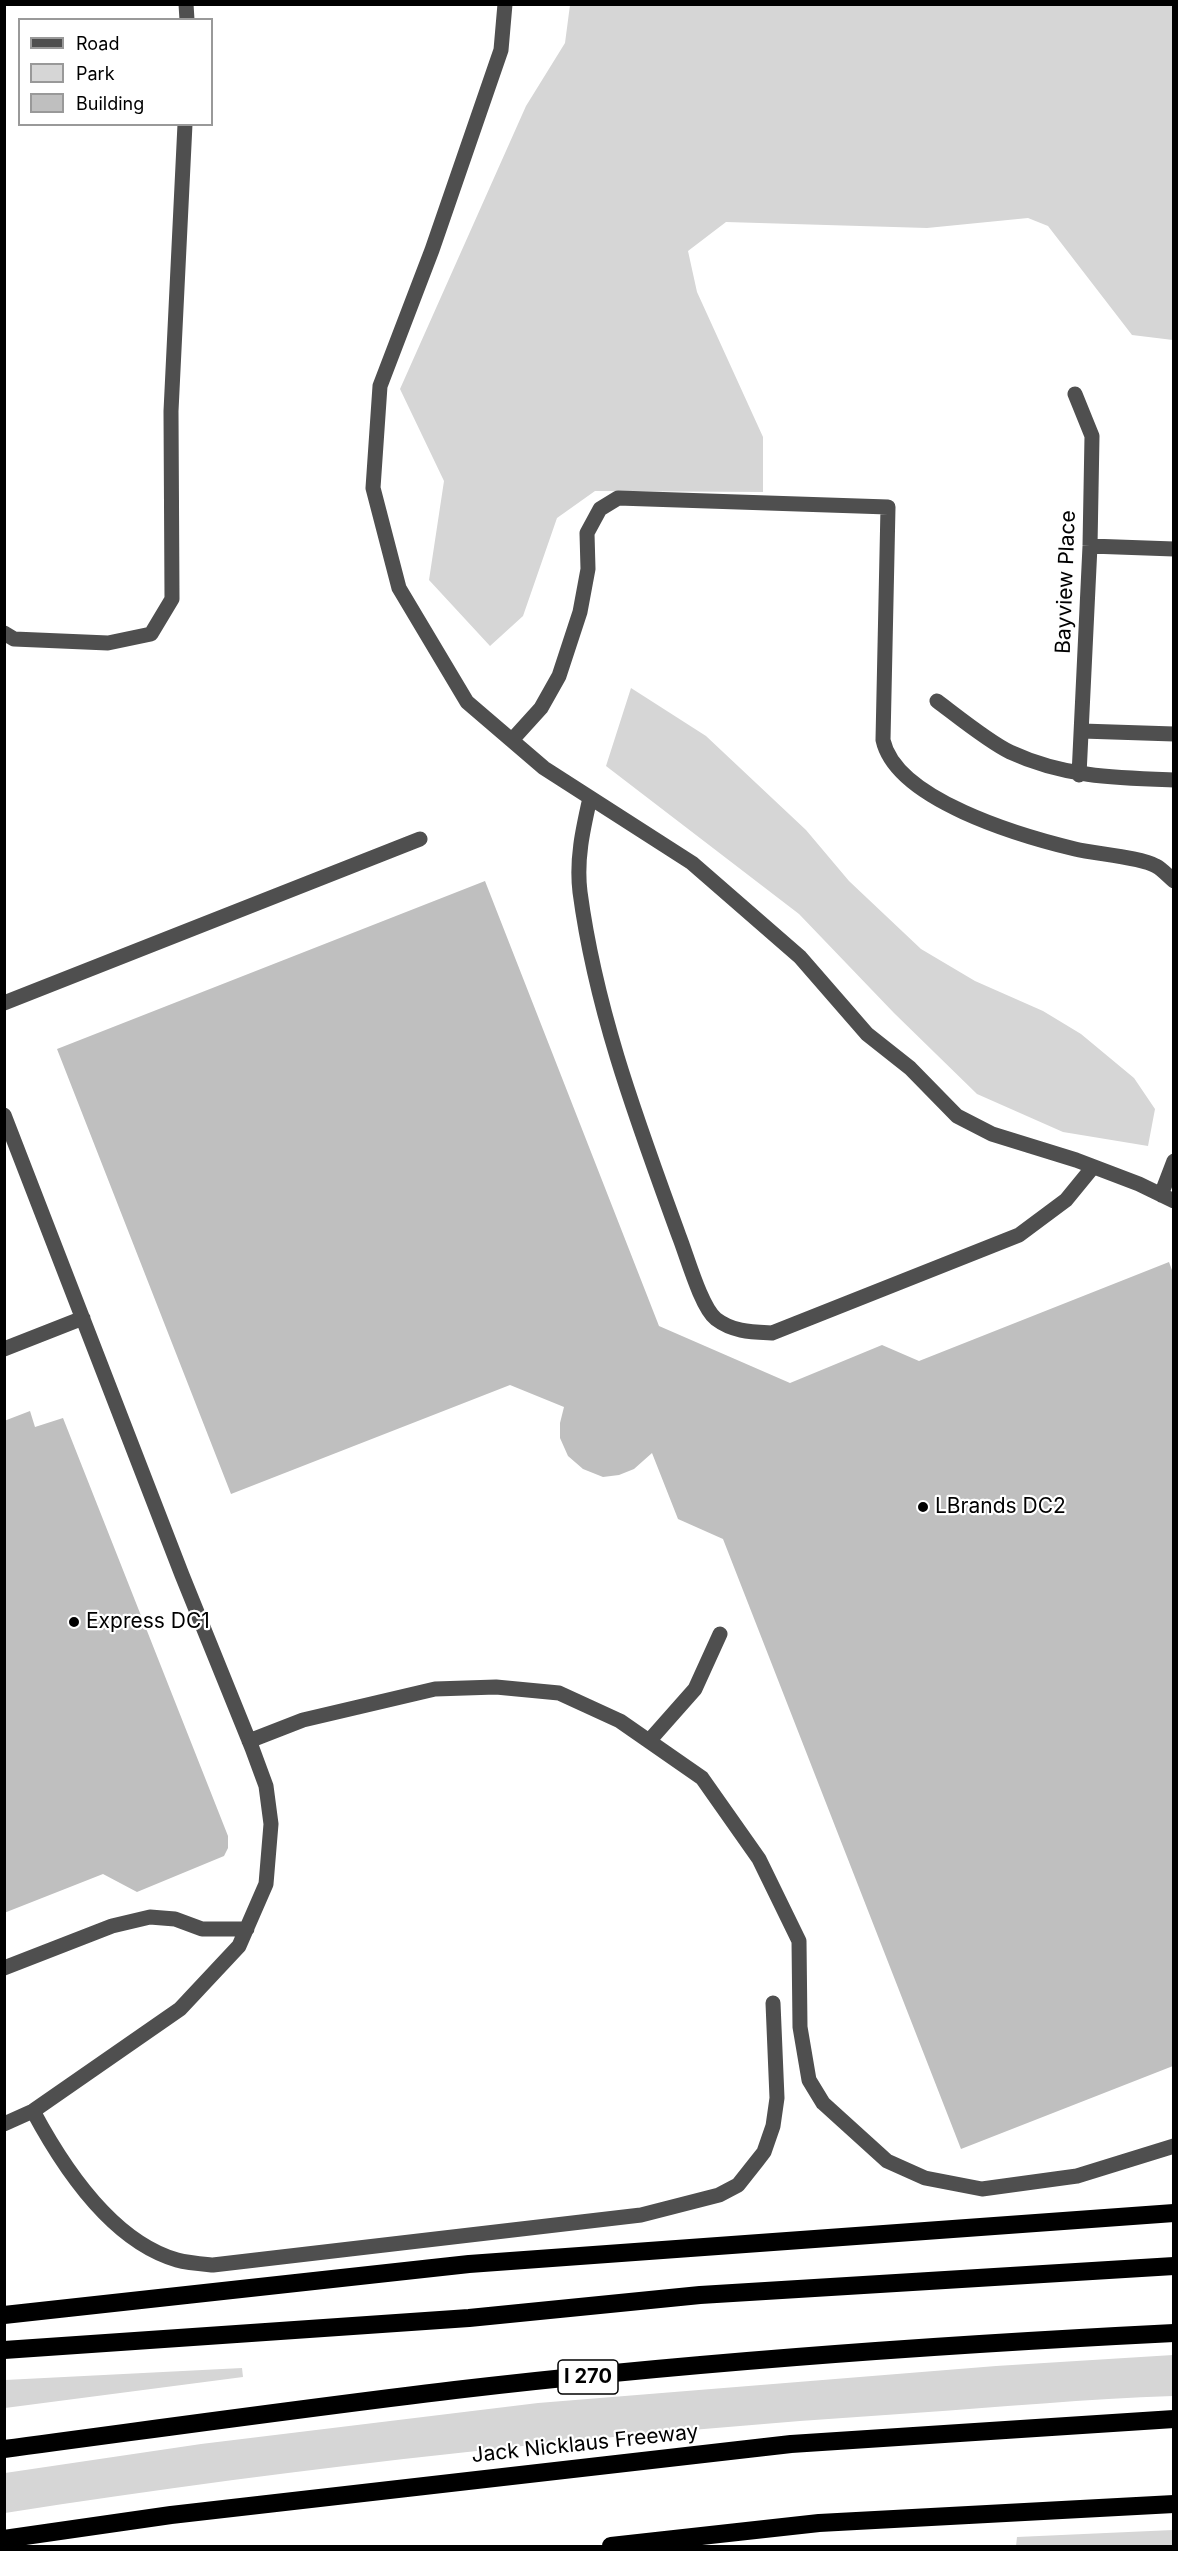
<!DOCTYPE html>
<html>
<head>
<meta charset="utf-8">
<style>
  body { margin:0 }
  #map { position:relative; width:1178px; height:2551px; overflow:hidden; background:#fff; font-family:Inter,sans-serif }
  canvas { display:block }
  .frame { position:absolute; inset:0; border:6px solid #000; pointer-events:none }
  .legend { position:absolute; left:18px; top:18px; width:195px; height:108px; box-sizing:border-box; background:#fff; border:2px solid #999; margin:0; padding:8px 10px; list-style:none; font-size:18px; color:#000 }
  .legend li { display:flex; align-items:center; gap:12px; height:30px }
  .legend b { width:30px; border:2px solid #999 }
</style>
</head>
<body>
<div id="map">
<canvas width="1178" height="2551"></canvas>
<div class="frame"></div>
<ul class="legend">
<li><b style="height:8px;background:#4f4f4f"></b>Road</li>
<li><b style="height:16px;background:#d6d6d6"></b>Park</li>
<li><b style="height:16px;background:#bfbfbf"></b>Building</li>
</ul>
</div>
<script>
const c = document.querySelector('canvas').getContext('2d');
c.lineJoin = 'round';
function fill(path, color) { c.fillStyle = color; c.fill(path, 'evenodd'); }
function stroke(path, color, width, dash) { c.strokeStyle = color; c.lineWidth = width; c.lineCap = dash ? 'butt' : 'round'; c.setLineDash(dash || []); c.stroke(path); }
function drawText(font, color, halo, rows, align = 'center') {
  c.font = font + ' Inter,sans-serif'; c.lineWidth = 4.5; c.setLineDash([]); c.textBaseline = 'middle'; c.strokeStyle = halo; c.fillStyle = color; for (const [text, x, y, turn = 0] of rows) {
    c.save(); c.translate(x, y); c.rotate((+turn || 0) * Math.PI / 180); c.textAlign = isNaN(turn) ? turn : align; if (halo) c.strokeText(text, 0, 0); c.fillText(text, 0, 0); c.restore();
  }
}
fill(new Path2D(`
  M570,5h603v335l-41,-5 -84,-109 -20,-8 -101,10 -201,-6 -38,29 9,41 66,145v55l-168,-1 -38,27 -34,98 -33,30 -61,-66 15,-99 -44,-92 126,-283 39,-63z
  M631,688l75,48 100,94 43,51 72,68 54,32 68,30 38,23 53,44 21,31 -7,37 -85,-14 -86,-38 -83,-81 -95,-99 -193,-148z
  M1173,2355v41c-86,3 -173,11 -259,17 -304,20 -608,53 -909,100v-40l196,-29 337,-41 458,-37z
  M242,2368l1,9 -238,31v-28z
  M1173,2530v16h-157l1,-9z`), '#d6d6d6');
fill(new Path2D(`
  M485,881l174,445 131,57 92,-38 37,16 250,-99 4,11v793l-212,83 -238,-610 -45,-20 -26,-66 -18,16 -15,6 -16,2 -20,-8 -15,-13 -8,-18v-15l4,-16 -54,-22 -279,109 -174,-445z
  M30,1411l5,16 28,-9 165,418v12l-4,8 -87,36 -34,-18 -99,39v-492z`), '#bfbfbf');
stroke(new Path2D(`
  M186,4l1,16
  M505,4l-4,46 -69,200 -52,136 -7,102 26,100 68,114 77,66 148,95 108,94 67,77 43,34 47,48 35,18 84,26 63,24 35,17
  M1075,394l17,42 -2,110 -11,229
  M1090,546l84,3
  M4,633l10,6 94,4 43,-9 21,-35 -1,-188 14,-287
  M937,701c20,15 52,41 73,51 54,25 105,26 164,28
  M1082,731l92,3
  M512,740l29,-32 18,-32 21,-64 8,-43 -1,-36 13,-24 18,-11 270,9 -5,233c13,60 138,96 192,109 20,5 65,8 81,17 6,3 12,10 18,15
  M590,798c-7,31 -14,61 -10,94 16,120 58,231 99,344 8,20 22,71 37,83 17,13 36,13 56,14l247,-98 47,-35 27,-33
  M4,1003l416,-164
  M4,1115l178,460 70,173 14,38 5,38 -5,60 -27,62 -59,63 -147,102 -29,13
  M1161,1195l13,-34
  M4,1349l79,-31
  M249,1741l54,-21 132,-31 61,-2 63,6 61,28 82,57 57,81 40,82 1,86 9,53 14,23 64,58 38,17 57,11 95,-13 97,-30
  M649,1741l46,-52 25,-55
  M4,1968l108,-42 38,-9 25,2 27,10h45
  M33,2111c30,56 78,130 144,149 11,3 25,4 36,5l428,-50 78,-20 19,-10 19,-24 7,-9 9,-26 4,-28 -4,-95`), '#4f4f4f', 15);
stroke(new Path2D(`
  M4,2315l465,-51 705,-51
  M4,2350l465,-32 231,-23 474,-29
  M4,2449c151,-20 301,-41 451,-59 239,-28 479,-45 719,-57
  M4,2539l167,-24 620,-71 383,-25
  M611,2546l208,-23 355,-19`), '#000', 18);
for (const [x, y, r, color] of [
  [923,1507,6,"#000"],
  [74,1622,6,"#000"]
]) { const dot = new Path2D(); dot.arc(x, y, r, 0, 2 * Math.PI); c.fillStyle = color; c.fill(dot); stroke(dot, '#fff', 2); }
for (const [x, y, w] of [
  [588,2377,60]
]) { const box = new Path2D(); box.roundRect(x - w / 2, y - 17, w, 34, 4.5); c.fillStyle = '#fff'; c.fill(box); stroke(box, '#000', 1.5); }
drawText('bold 20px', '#000', null, [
  ["I 270",588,2377]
]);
drawText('21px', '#000', '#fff', [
  ["Bayview Place",1066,582,-88],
  ["Jack Nicklaus Freeway",585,2444,-6]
]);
drawText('21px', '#000', '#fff', [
  ["LBrands DC2",935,1507],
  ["Express DC1",86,1622]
], 'left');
</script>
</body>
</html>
